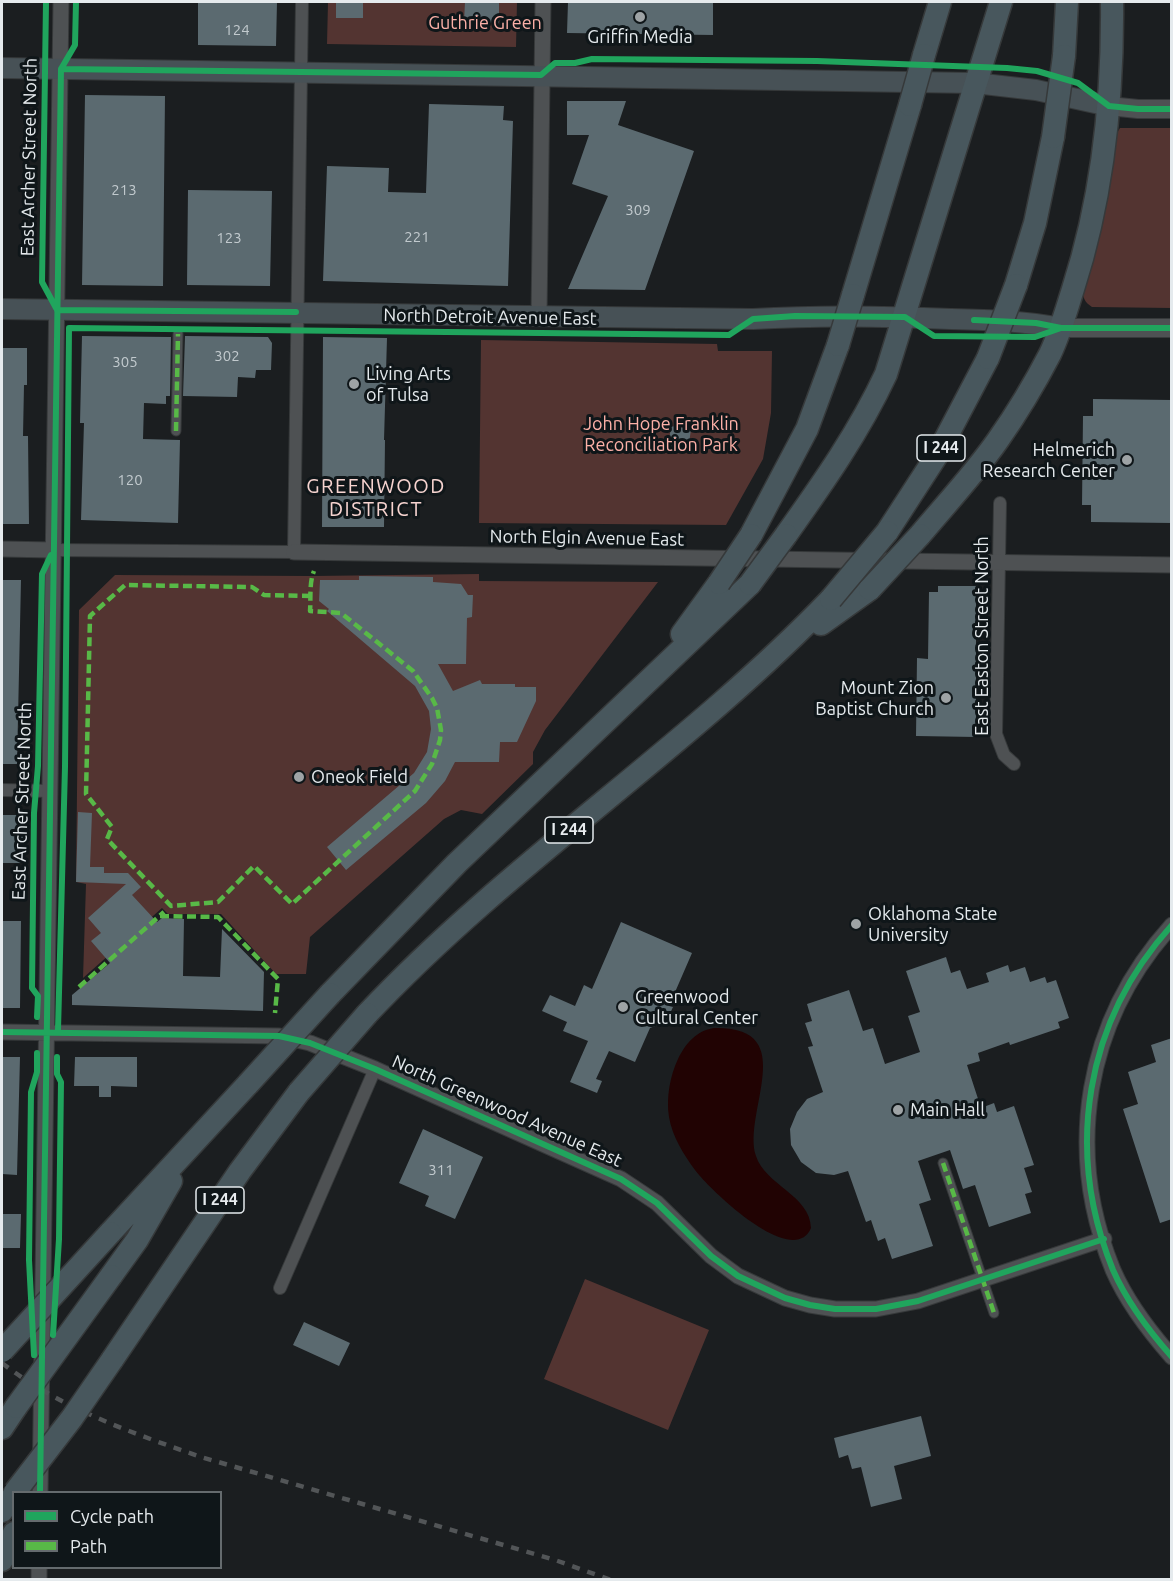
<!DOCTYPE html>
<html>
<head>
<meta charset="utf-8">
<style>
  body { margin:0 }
  #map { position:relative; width:1173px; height:1581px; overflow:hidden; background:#1b1e20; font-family:Ubuntu,sans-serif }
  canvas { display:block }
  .frame { position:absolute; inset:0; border:3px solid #e5eaed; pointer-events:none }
  .legend { position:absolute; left:12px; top:1491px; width:210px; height:78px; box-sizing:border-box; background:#0f1619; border:2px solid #656b6e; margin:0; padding:8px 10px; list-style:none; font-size:18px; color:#e5eaed }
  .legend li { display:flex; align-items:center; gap:12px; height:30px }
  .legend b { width:30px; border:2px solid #656b6e }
</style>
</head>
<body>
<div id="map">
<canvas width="1173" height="1581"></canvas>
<div class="frame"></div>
<ul class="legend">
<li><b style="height:8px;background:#20a55d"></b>Cycle path</li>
<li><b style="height:8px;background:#58b947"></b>Path</li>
</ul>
</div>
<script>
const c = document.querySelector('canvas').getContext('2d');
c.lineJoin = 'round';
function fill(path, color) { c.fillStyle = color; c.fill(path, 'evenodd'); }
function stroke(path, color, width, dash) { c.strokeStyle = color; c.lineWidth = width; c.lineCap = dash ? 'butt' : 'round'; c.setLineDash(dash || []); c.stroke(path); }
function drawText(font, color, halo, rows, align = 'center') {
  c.font = font + ' Ubuntu,sans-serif'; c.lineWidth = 6; c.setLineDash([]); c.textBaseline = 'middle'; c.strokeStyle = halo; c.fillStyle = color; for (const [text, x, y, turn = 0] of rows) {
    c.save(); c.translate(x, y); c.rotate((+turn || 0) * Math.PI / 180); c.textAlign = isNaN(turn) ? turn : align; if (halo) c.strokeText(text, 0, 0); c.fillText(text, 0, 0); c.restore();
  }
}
fill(new Path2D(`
  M328,2h189l-1,45 -189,-3z
  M1120,128h51v180l-79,-1c-8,-5 -9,-10 -10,-19l32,-150z
  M481,340l236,4 1,7h54l-1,62 -8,46 -37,66 -247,-2z
  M479,574v7l179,1 -113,148 -12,22v12l-51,50 -21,-4 -17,9 -134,118 -4,37h-30l-55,-60h-53l-6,-6 -79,70 3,-94 -10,-2 3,-272 36,-35 197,1z
  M585,1279l124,51 -41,100 -124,-51z`), '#533431');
fill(new Path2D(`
  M714,1028c88,-2 28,84 42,128 9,29 54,39 55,72 -18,42 -102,-39 -116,-58 -11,-15 -23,-34 -26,-53 -3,-19 1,-41 9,-58 8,-16 18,-28 36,-31z`), '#210303');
fill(new Path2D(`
  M198,2h79l-1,44 -78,-1z
  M336,2h27v16h-27z
  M465,2h34v21l-35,-1z
  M568,2h145v33l-146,-2z
  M85,95l80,1 -2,190 -81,-1z
  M567,101h59l-8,24 76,26 -49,139 -77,-1 40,-93 -36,-12 17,-49h-22z
  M429,104l75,2 -1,14 10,1 -5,165 -185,-5 4,-115 62,2 -1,24 38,1z
  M188,190l84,1 -2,95 -83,-1z
  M82,336l89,1 -1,59h-4v8l-22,-1 -1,36 37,1 -2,83 -97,-3 3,-97h-4z
  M185,336l83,1 4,6 -1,27h-15l-1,8 -17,-1 -1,20 -54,-1z
  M323,337l64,1 -3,102h1l-1,87h-62z
  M2,348h25v37h-3l-1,51h5l1,88h-27z
  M1093,399l79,1v123l-81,-1v-17h-9l1,-89h10z
  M671,426l20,3 -3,22 -20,-3z
  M359,576l74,1v5l28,2 7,11h5l-1,22 -5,1 -1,46h-28l15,27 27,-11 2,4h33v3h21v14l-19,41h-17l-1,20h-44l-10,19 -19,22 -80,67 -19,-23 87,-74 13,-21 4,-23 -2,-18 -14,-25 -88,-75 2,-2 -10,-8 1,-21h39z
  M2,580h19l-4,184h-15z
  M938,586h38v151l-60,-1 1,-78 11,1 1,-67h9z
  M78,812l14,1 -2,54h14v6h24l13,14 -9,8 25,27 5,-4 22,1 -1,57 37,1 2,-48 42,43 -1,39 -191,-6v-10l38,-32 -19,-22 10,-8 -13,-15 38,-34 -50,-2z
  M2,815h23v48h-23z
  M2,921h19l-1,87h-18z
  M621,922l71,31 -23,53 4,1 -7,15 -16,6 -15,34 -26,-11 -13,28 6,2 -5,12 -27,-11 18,-41 -25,-10 4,-9 -25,-11 8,-16 25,11 9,-21 8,4z
  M946,957l5,16 9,-3 7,19 22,-7 -3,-9 22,-8 2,7 15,-5 5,15 15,-5 2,6 9,-3 13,38 -11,4 2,6 -50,17 -1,-3 -31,11 2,8 -13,4 14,43 13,-5 3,9 17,-6 20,59 -10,3 8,24 -7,2 6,19 -42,14 -14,-42 -12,4 -13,-39 -32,11 13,39 -12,4 14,42 -41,13 -7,-21 -7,3 -7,-21 -5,2 -18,-51 -14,4 -18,-2 -15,-11 -10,-17 -1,-16 7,-17 10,-13 16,-7 -15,-45 5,-1 -8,-23 7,-2 -5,-17 42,-14 14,41 10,-3 12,36 35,-12 -12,-36 12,-4 -14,-41z
  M1172,1038v181l-12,4 -37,-114 15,-5 -10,-32 28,-10 -5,-17z
  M2,1057h18l-3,118 -15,-1z
  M75,1057h62v30l-26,-1v11h-12v-11h-25z
  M423,1129l60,28 -28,62 -30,-13 4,-10 -30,-13z
  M2,1214h19l-1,34h-18z
  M304,1322l46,21 -11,23 -46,-21z
  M921,1416l10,40 -37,10 8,33 -31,8 -10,-40 -9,2 -4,-14 -9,3 -5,-20z`), '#5b6a70');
const pedestrian = new Path2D(`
  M176,431l2,-97
  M943,1163l51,150`);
const minor = new Path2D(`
  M1000,503l-4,231 8,21 10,9
  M53,550l241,2 8,-550
  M2,790l48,1
  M280,1288l95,-219`);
const tertiary = new Path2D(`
  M539,316l4,-314
  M2,549l51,1
  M294,552c292,4 585,8 878,13
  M1172,925c-87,96 -108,225 -59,345 14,32 36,61 59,87
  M2,1032l277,4 31,7 65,26 246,110 36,24 54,53 27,20 47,22 25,7 25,4h41l42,-8 186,-62
  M40,1492l21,-1490
  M39,1580v-12`);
const secondary = new Path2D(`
  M1109,106l29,3h34
  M1061,328h111`);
const primary = new Path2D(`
  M2,68l973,15 61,7 73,16
  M2,309l751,10c66,-4 132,-3 198,0 37,1 74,2 110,9`);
const motorway = new Path2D(`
  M924,55l16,-53
  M1064,56l3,-54
  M1016,285l19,-62 18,-86
  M853,295l57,-190
  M887,532l50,-77 51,-97
  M751,535l56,-106 31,-84
  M786,535c37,-52 73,-103 100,-161l115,-372
  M920,535c26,-31 55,-62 78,-95 19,-27 37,-57 52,-86 10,-21 16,-43 23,-65 30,-93 40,-190 39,-287
  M821,624l49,-35
  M682,634l37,-51
  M330,994l127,-131 293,-279
  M367,1014c143,-152 320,-265 464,-415
  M110,1233l138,-149
  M111,1276l26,-36 34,-59
  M112,1360l128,-189 59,-79
  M2,1428l14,-21
  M2,1511l12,-16
  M2,1560l12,-27`);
stroke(pedestrian, '#36393a', 11);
stroke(minor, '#36393a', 14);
stroke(tertiary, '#36393a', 17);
stroke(secondary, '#36393a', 20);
stroke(primary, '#36393a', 22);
stroke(motorway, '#36393a', 25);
stroke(pedestrian, '#4e5153', 9);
stroke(minor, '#4e5153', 12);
stroke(tertiary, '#4e5153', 15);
stroke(secondary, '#4e5153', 18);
stroke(primary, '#475156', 20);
stroke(motorway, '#48575d', 22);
stroke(new Path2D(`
  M2,1363c58,45 130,70 199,94l354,103 56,20`), '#525557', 4.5, [8, 8]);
const motorwayBridge = new Path2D(`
  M910,105l14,-50
  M1053,137l11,-81
  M838,345l15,-50
  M988,358l28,-73
  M719,583l32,-48
  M750,584l36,-49
  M870,589l50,-54
  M831,599l56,-67
  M248,1084l82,-90
  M299,1092l68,-78
  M2,1351l108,-118
  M16,1407l95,-131
  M15,1492l57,-74 40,-58`);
stroke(motorwayBridge, '#36393a', 25, []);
stroke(motorwayBridge, '#48575d', 22);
stroke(new Path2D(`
  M176,431l2,-97
  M311,596l-47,-1 -12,-8 -127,-2 -35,31 -4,178 26,33 -5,12 64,67 47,-4 36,-36 38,38 123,-113 17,-27 8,-24 1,-10 -4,-22 -5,-10 -19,-27 -72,-58 -31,-2c1,-13 -1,-28 4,-40
  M160,916l58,1 60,62 -3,34
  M79,987l85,-75
  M943,1163l51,150`), '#58b947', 4.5, [9, 4.5]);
stroke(new Path2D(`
  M46,2l-4,280 14,26
  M61,69l480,6 14,-12h20l17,-4 225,2 190,7 30,3 41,12 31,23 29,3h34
  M57,310l239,2
  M974,320l62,3 25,5h111
  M69,328l660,7 24,-16 42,-3 110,1 29,19 101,1 26,-9
  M1172,925c-87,96 -108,225 -59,345 14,32 36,61 59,87
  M37,1017l1,-21 -6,-8 2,-175 4,-47 4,-192 9,-19
  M58,1030l7,-263 4,-439
  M2,1032l277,4 31,7 65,26 246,110 36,24 54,53 27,20 47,22 25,7 25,4h41l42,-8 186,-62
  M53,1335l6,-96 2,-157 -4,-8v-17
  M34,1355l-5,-95 2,-168 6,-20v-19
  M40,1492l21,-1423 14,-24 1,-43`), '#20a55d', 6);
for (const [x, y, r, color] of [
  [640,17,6,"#9ea3a5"],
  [354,384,6,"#9ea3a5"],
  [1127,460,6,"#9ea3a5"],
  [946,698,6,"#9ea3a5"],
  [299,777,6,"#9ea3a5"],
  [856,924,6,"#9ea3a5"],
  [623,1007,6,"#9ea3a5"],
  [898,1110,6,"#9ea3a5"]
]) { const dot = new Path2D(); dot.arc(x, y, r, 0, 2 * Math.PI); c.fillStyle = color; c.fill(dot); stroke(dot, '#0f1619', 2); }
drawText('15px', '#c2cace', null, [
  ["124",237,30],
  ["213",124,190],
  ["309",638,210],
  ["221",417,237],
  ["123",229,238],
  ["302",227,356],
  ["305",125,362],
  ["120",130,480],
  ["311",441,1170]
]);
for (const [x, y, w] of [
  [941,448,48],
  [569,830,48],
  [220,1200,48]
]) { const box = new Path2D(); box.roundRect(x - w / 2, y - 13, w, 26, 4.5); c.fillStyle = '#0f1619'; c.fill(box); stroke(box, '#e5eaed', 1.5); }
drawText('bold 16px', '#e5eaed', null, [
  ["I 244",941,448],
  ["I 244",569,830],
  ["I 244",220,1200]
]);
drawText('18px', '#fcb0a7', '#0f1619', [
  ["Guthrie Green",485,23],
  ["John Hope Franklin",661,424],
  ["Reconciliation Park",661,445]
]);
drawText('18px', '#e5eaed', '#0f1619', [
  ["Griffin Media",640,37,"center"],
  ["Living Arts",366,374],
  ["of Tulsa",366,395],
  ["Helmerich",1115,450,"right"],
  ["Research Center",1115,471,"right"],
  ["Mount Zion",934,688,"right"],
  ["Baptist Church",934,709,"right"],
  ["Oneok Field",311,777],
  ["Oklahoma State",868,914],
  ["University",868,935],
  ["Greenwood",635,997],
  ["Cultural Center",635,1018],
  ["Main Hall",910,1110]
], 'left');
drawText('18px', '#e5eaed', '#0f1619', [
  ["East Archer Street North",29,157,-89],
  ["North Detroit Avenue East",490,317,1],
  ["North Elgin Avenue East",587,538,1],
  ["East Easton Street North",982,636,-90],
  ["East Archer Street North",22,801,-88],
  ["North Greenwood Avenue East",507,1111,24]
]);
c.letterSpacing = '1.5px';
drawText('20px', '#f7d4d0', '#0f1619', [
  ["GREENWOOD",376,486],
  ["DISTRICT",376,509]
]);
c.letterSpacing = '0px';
</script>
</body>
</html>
